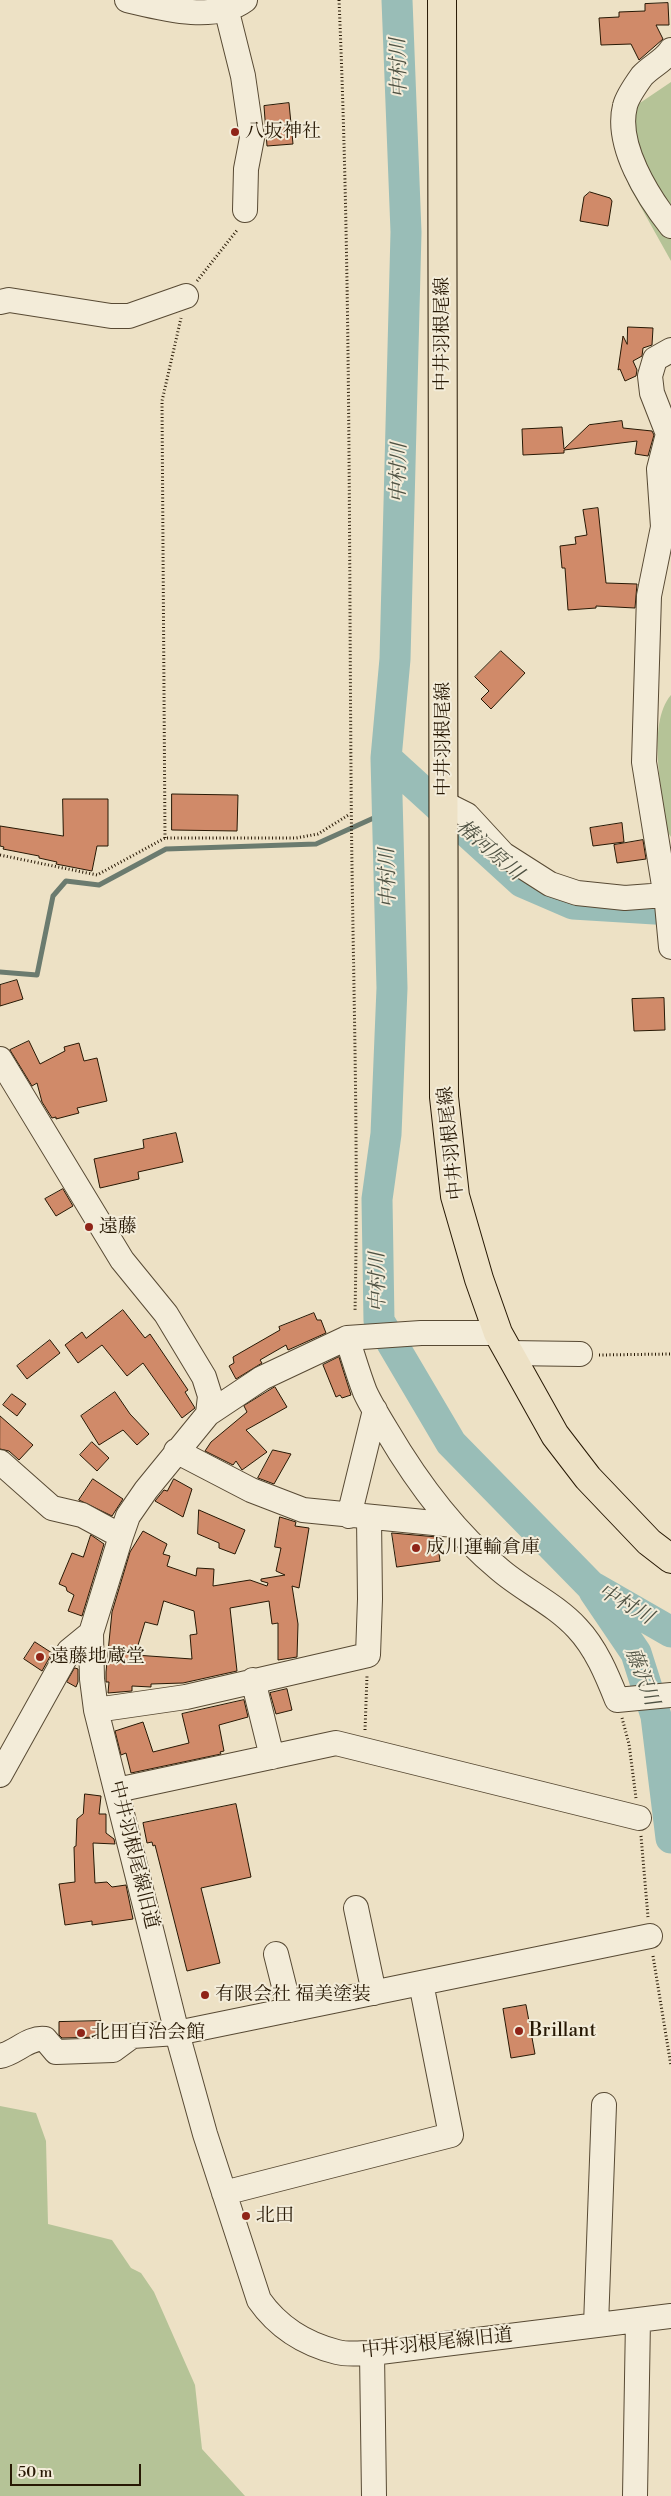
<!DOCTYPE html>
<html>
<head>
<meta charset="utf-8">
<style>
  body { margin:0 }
  #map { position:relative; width:671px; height:2496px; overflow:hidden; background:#ede1c5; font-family:"Libre Bodoni",serif }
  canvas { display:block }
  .scale { position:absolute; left:10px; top:2464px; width:131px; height:22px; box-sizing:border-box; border:2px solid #271804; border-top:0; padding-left:6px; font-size:15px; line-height:18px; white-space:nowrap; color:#271804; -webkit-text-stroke:4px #f3ecd9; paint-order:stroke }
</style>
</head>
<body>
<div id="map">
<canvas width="671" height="2496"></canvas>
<div class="scale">50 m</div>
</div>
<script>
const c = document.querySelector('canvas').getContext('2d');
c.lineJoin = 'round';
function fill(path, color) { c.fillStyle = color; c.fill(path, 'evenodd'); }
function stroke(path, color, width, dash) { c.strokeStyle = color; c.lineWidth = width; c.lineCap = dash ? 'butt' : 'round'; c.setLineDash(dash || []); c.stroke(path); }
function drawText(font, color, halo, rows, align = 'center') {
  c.font = font + ' "Libre Bodoni","Noto Serif JP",serif'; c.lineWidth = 4; c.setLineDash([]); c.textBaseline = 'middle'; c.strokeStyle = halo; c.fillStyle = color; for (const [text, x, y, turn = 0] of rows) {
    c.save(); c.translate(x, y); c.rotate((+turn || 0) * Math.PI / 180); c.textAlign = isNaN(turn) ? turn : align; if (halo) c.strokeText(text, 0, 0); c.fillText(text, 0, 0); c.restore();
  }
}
fill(new Path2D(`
  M671,82v179l-43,-77 6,-77z
  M671,695v142l-4,-6c-4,-36 -21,-107 4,-136z
  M0,2106l36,7 10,28 2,83 64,16 19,28 10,5 13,19 41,93 7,64 43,47h-245z`), '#b5c397');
stroke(new Path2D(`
  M0,972l37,3 16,-79 13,-15 33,4 67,-36 150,-5 71,-32`), '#6b7b6f', 5);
stroke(new Path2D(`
  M397,0l9,232 -11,427 -9,99 6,230 -6,146 -9,65 2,122 72,122 140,143 80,46
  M386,758l136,124 51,22 98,6
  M594,1591l42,62 20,63 15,122`), '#99bdb7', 31);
const building = new Path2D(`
  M668,3l1,22h-13l7,14 -24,21 -8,-16 -30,1 -2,-27 20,-1v-5l26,-1v-7z
  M289,103l4,41 -26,2 -3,-40z
  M590,192l20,6 2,3 -4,25 -28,-5 4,-24z
  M628,327l25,1 -1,17 -9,3 -1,8 -9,5 4,9 -1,6 -11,5 -5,-12 -2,1 5,-34 4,8z
  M622,421l1,7 29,3 2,4 -6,21 -13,-2 2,-13 -73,9v3l-41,2 -1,-26 40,-2 2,22 25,-24z
  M598,508l8,75 31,1 -2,24 -39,-2v2l-28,2 -3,-42h-3l-2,-22 16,-2 -1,-7 12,-2 -4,-25z
  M501,651l24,22 -34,36 -10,-10 8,-8 -14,-14z
  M172,794l66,1 -1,36 -65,-1z
  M63,799h45v47h-11l-5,25 -36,-7 1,-2 -18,-4v-2l-36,-7 1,-2 -4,-1v-20l63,10z
  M622,823l2,19 -31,4 -3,-18z
  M643,840l3,19 -29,4 -3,-18z
  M17,980l6,19 -23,7v-21z
  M664,998l1,32 -31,1 -2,-32z
  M29,1041l11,23 25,-13 -1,-4 15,-4 5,18 13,-3 10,43 -30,7 2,5 -23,6v-2l-4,1 -10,-16 -5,-19 -5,3 -22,-36z
  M176,1133l7,29 -45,10 1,7 -39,9 -6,-29 50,-11 -1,-8z
  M63,1189l10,17 -17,10 -11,-17z
  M123,1310l22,28 5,-4 38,56 -3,2 10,16 -13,10 -39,-55 -16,13 -25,-31 -24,18 -13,-18 17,-13 4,6z
  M314,1313l3,7h4l5,13 -38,17 -2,-5 -26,15 2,3 -26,16 -7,-13 5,-3 -1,-6 47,-27 -1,-3z
  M50,1340l10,13 -33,26 -10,-13z
  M339,1357l12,38 -9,3 -2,-3 -4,2 -13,-32z
  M275,1387l12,20 -41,23 21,22 -25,18 -6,-9 -3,4 -28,-14 6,-9 36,-30 -3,-6z
  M115,1392l15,22 19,20 -12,11 -14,-15 -24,15 -18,-29z
  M12,1394l14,10 -9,12 -14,-11z
  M0,1416l33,29 -14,15 -10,-9 -9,-2z
  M92,1442l17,16 -12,13 -17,-16z
  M273,1450l18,4 -17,30 -16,-6z
  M93,1479l30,20 -11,17 -33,-16z
  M174,1479l18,10 -9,28 -28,-16 9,-11 3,1z
  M199,1510l46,20 -10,24 -16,-6v-5l-21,-9z
  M280,1517l16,5 -1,4 14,2 -10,60 -7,-2 6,38 -1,33 -19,3v-37l-6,1 -3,-23 -39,7 7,63 -54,12 -32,1v3l-19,-1v5l-24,2 1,-11h-3v-10l6,-60 18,-60 13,-21 24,13 -4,10 7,2 -3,10 29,10 1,-8 17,1 -1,17 37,-6 17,6 1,-3 -7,-2v-2l24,-4 -9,-4 5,-23 -6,-1zM164,1601l30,10 3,23 -7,1 2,24 -57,-4 10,-33 12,3z
  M392,1533l45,4 3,24 -43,6z
  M91,1535l13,9 -22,72 -14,-5 6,-16 -7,-4 -1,-4 -7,-3 13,-31 11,4z
  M35,1642l17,11 -10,18 -18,-12z
  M75,1668l3,1v13l-2,5 -9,-5z
  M287,1689l5,21 -16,4 -6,-21z
  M244,1700l4,17 -29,8 5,26 -4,1 1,2 -90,19 -5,-20 -5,2 -6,-24 28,-9 10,30 36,-9 -7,-29z
  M85,1794l16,2 -2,18h7v19l8,6 1,5 -22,-1 2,40 12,-1 5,5 14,-2 7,34 -41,6v-4l-27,4 -6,-41 16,-2 -1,-35 2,-1 1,-27 6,-5z
  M236,1804l15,73 -50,11 19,75 -33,8 -32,-126 -2,1 -1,-4 -5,1 -4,-20z
  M526,2005l9,49 -24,4 -8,-49z
  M101,2021l1,16 -40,1 -3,-3v-13z`);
fill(building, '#d08a69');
stroke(building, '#271804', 1);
const minor = new Path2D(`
  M127,0c34,8 87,23 118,0
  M226,8l17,68 9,62 -6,31 -1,41
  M671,50c-7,11 -20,16 -29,26 -5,7 -15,21 -17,30 -10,39 23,91 46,120
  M0,302l9,-2 102,16h18l57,-20
  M671,350l-16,9 -5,17 2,17 16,41 -9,35 4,58 -14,69 -5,166 23,142 4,43
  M445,804l22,11 36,39 47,30 27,9 48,5 40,-3
  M0,1059l122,201 44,54 38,63 6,19 -2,18 -62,76 -18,26 -7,20 -30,97 1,46 4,31 81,323 28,101 54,166c19,27 46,44 78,52 11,3 24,1 35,1l299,-37
  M347,1338c6,18 11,36 18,54 6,13 14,26 22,39 30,51 66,100 112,138 24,21 56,35 78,59 19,20 30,47 40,72l54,-5
  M509,1353l71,1
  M208,1414l54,-36 85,-40 74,-5h77
  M176,1451l75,39 52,20 151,15
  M0,1462l52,46 30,7 39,21
  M349,1516l26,-106
  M253,1680l19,77
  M96,1710l90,-13 182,-42 2,-56 -1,-81
  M0,1775l69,-124 22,-18
  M117,1790l219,-47 303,75
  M356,1908l18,85
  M276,1954l14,56
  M0,2056c16,-3 28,-19 45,-17l11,13 57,-2 19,-14 45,-3 473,-97
  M224,2193l227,-58 -30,-152
  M596,2325l8,-220
  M372,2353l2,143
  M635,2496l3,-176`);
const major = new Path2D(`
  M442,0l2,1097 11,99 24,83 19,54 57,102 33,43 61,64 22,17`);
stroke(minor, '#584a34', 26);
stroke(major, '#271804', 30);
stroke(new Path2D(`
  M339,0c11,257 10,514 12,771 1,181 8,361 4,541
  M197,281l41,-52
  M165,838l-3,-437 19,-83
  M0,855l97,20 68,-37h131l22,-4 32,-20
  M599,1355l72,-1
  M622,1718l7,26 7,54
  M365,1730l2,-54
  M641,1836l7,81
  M653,1956l18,110`), '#271804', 3, [1, 2.5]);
stroke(minor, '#f3ecd9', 24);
stroke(major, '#ede1c5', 28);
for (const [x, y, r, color] of [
  [235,132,5,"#8f2418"],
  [89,1227,5,"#8f2418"],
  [416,1548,5,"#8f2418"],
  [40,1657,5,"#8f2418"],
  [205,1995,5,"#8f2418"],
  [519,2031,5,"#8f2418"],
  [81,2033,5,"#8f2418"],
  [246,2216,5,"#8f2418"]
]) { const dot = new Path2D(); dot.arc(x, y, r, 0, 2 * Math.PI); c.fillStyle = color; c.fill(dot); stroke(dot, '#f3ecd9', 2); }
drawText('19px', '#271804', '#f3ecd9', [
  ["八坂神社",245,132],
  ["遠藤",99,1227],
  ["成川運輸倉庫",426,1548],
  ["遠藤地蔵堂",50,1657],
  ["有限会社 福美塗装",215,1995],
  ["Brillant",529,2031],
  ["北田自治会館",91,2033],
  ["北田",256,2216]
], 'left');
drawText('19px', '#271804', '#f3ecd9', [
  ["中井羽根尾線",443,334,-90],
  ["中井羽根尾線",444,739,-90],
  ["中井羽根尾線",452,1143,-96],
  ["中井羽根尾線旧道",133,1855,76],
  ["中井羽根尾線旧道",437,2344,-6]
]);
drawText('italic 20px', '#4f5243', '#f3ecd9', [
  ["中村川",400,68,-92],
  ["中村川",400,473,-89],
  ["椿河原川",489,851,41],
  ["中村川",389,878,-92],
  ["中村川",379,1282,-91],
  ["中村川",625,1605,30],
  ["藤沢川",641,1677,69]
]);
</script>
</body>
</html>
